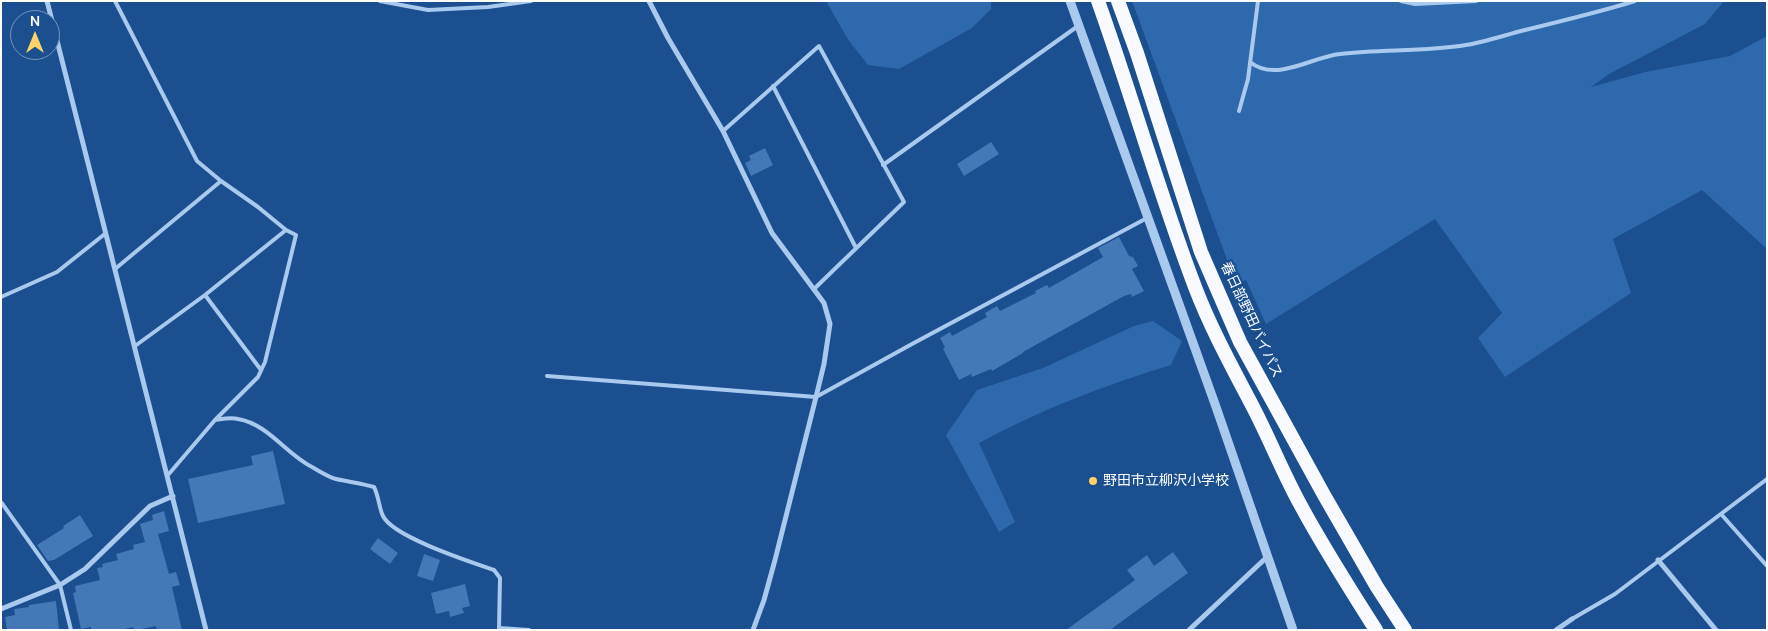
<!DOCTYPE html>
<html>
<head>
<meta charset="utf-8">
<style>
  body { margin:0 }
  #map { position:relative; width:1768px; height:631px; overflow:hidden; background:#1b4f8f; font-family:Manrope,sans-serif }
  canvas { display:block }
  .frame { position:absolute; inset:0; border:2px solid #fff; pointer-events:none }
  .north { position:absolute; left:10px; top:10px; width:50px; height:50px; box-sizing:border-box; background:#1b4f8f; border:1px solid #7695bc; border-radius:50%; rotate:0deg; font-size:14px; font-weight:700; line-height:20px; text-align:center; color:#fff }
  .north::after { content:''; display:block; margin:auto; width:18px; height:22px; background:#ffd166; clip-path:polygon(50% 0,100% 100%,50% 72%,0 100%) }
</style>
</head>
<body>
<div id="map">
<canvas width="1768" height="631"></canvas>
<div class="frame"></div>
<div class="north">N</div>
</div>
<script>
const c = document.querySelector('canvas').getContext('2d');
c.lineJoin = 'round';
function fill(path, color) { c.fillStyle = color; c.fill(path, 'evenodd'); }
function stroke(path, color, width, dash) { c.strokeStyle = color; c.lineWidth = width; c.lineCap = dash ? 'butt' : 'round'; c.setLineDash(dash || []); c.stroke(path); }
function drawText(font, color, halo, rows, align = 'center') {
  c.font = font + ' Manrope,"Noto Sans JP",sans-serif'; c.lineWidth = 4.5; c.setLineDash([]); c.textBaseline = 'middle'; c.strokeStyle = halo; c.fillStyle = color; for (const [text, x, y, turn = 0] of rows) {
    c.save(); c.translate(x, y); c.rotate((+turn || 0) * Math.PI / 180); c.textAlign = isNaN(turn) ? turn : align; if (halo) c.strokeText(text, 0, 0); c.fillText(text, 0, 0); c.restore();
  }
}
fill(new Path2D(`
  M826,1h165v8l-19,19 -73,41 -31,-4 -19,-24z
  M1132,1h592l-19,23 -96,50 -18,13 54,-15 85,-16 37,-20v213l-65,-59 -89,49 18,54 -126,84 -27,-39 24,-25 -67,-94 -169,105 -20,-44 -10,4z
  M1153,321l29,20 -11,24c-66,20 -131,45 -192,78l36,79 -16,10 -53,-97 31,-45 66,-22 91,-42z`), '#2e69ad');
fill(new Path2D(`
  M991,142l8,12 -35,22 -7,-12z
  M765,148l8,17 -22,11 -6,-13 6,-3 -2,-4z
  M1119,237l10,19 4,1 5,9 -6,3 12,22 -12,6 -1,-3 -7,2 -101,56v1l-31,18 -1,-2 -19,8 -1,-3 -12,6 -16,-31 2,-2 -5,-9 10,-6 2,4 35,-19 -2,-4 12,-7 3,5 36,-18 -1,-2 12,-6 2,3 54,-31 -5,-9z
  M273,451l12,53 -87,19 -10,-44 65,-14 -2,-9z
  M164,511l5,20 -11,3 11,40 7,-2 4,13 -8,2 10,43h-25l-1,-4 -19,4h-3l-1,-3 -12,3h-30v-3l-10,2 -8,-36 3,-1 -1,-6 25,-6 -3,-12 6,-1 -1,-3 16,-4 -2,-6 18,-5 -1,-4 12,-3 -5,-18 13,-4 -1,-5z
  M80,515l13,21 -39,24 -6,1 -11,-16 27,-17 -1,-2z
  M378,538l20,15 -8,11 -20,-15z
  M1173,552l15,21 -78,57h-44l69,-50 -8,-10 20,-15 7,11z
  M424,554l16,6 -7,21 -16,-5z
  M465,584l5,22 -8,2 2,5 -14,4 -1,-6 -13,3 -5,-21z
  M56,601l3,29h-52l-2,-13 10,-2 -1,-6 15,-2v-2z`), '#4478b7');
stroke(new Path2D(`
  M115,1l82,160 24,20 37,26 28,23 10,5 -31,127 -7,15 -43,43 -47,55
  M380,1l48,9 60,-3 43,-6
  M1401,1l14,3 61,-3
  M1250,62c26,21 61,-5 90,-8 42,-5 84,-2 126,-9 19,-3 39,-10 59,-15 37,-9 74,-18 110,-29
  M773,86l83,162
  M1239,111l9,-32 10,-78
  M723,131l96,-85 85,156 -90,87
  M883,165l195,-139
  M115,269l106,-88
  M205,295l56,75
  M1,297l56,-25 49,-39
  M135,346l70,-51 81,-65
  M547,376l269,21 96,-53 235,-126
  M215,420c7,-1 16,-3 23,-1 30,5 48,35 74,48 7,4 16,10 24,12 13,3 25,4 38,8 5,10 5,21 9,29 10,21 88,46 111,54l6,8 -1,50 30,2
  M1,502l59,83 11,45
  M1721,514l46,52
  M1572,619l43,-25 152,-115`), '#a9c9ee', 4);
stroke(new Path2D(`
  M47,1l159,629
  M649,1l19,37 55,93 49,102 52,70 6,21 -6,40 -8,33 -41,163 -11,40 -11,30
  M1658,560l58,70
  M1,609l59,-24 25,-16 65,-63 23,-10
  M1189,630l78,-73
  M1556,630l16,-11`), '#a9c9ee', 5);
stroke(new Path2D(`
  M1070,1l145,403 78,226`), '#a9c9ee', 9);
stroke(new Path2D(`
  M1098,1c34,95 61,192 97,286 16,42 38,82 59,122 16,31 29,64 46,95 23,43 50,85 76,126
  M1118,1l19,52 64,199 39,90 84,153 53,92 28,43`), '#f8faff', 14);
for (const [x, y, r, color] of [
  [1093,481,5,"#ffd166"]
]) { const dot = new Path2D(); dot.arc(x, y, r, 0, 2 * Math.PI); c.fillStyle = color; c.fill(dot); stroke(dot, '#1b4f8f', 2); }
drawText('14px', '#fff', '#1b4f8f', [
  ["春日部野田バイパス",1251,320,65]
]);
drawText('14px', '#fff', '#1b4f8f', [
  ["野田市立柳沢小学校",1103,481]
], 'left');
</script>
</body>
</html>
